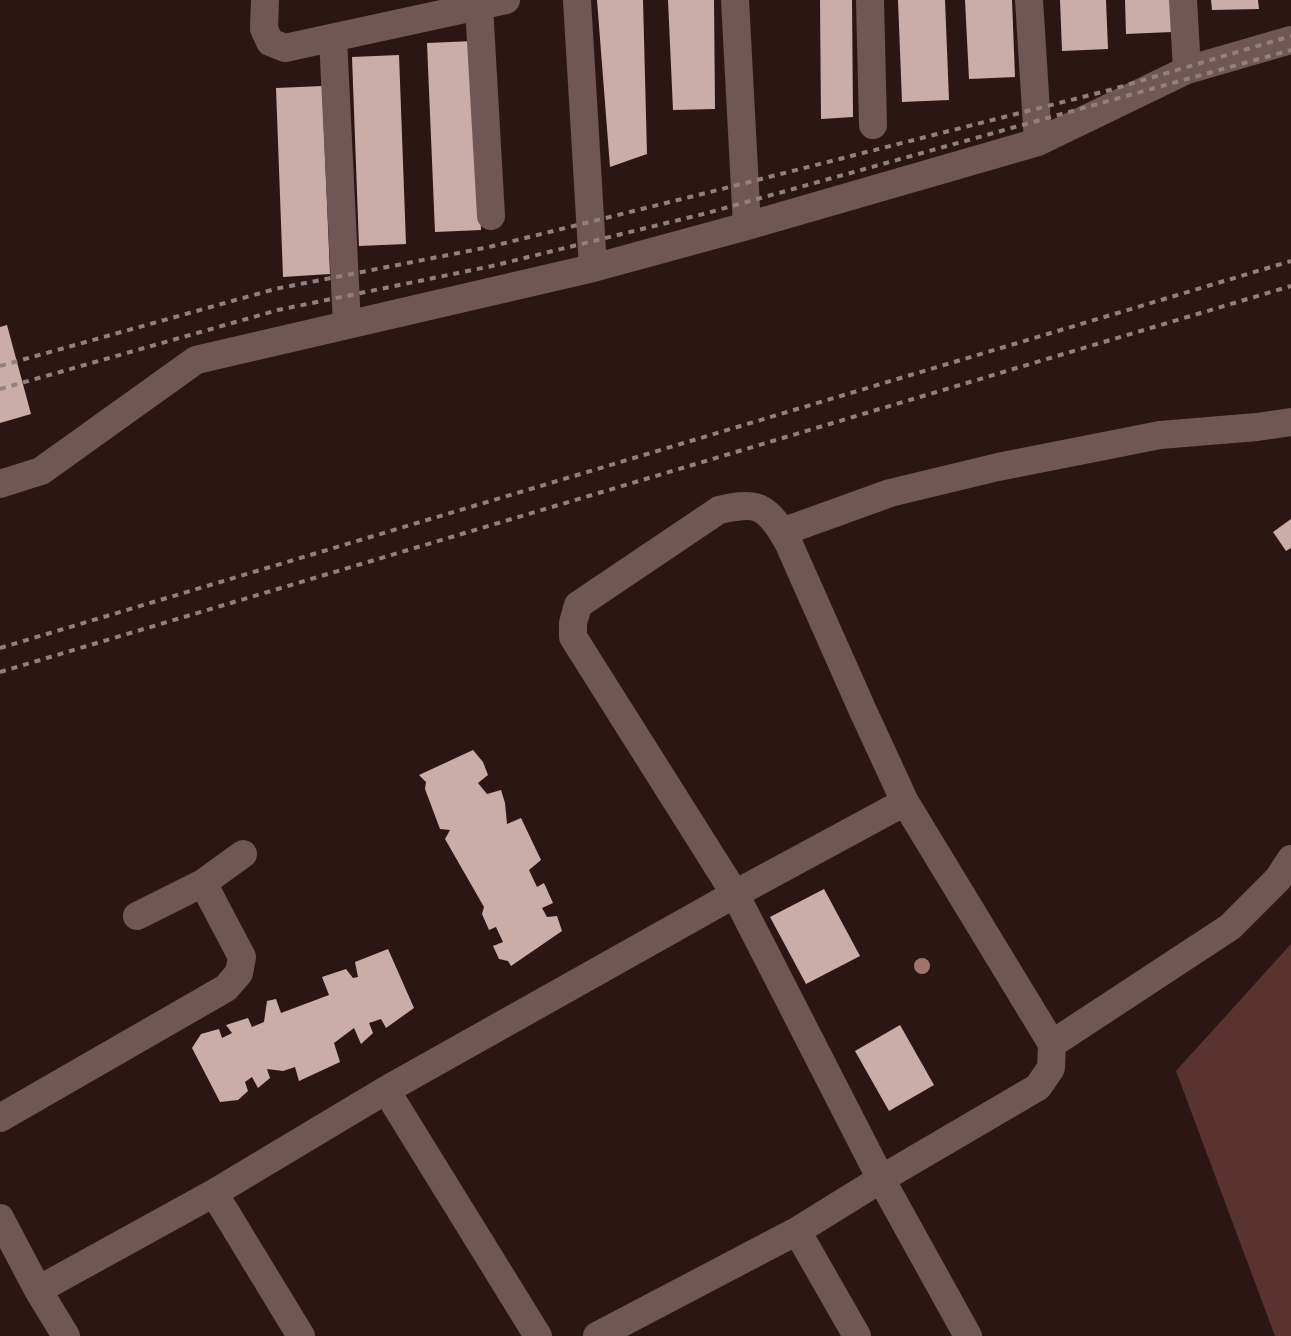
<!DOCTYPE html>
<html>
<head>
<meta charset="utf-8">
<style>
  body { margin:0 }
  canvas { display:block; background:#2c1613 }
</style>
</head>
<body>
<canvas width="1291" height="1336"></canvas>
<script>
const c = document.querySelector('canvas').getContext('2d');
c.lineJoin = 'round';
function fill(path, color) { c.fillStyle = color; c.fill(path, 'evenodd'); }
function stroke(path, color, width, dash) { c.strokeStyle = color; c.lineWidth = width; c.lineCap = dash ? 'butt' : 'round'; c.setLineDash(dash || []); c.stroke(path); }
fill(new Path2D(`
  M1291,944v392h-16l-99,-265z`), '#59342f');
fill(new Path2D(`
  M597,0h46l4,154 -37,13z
  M668,0h46l1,109 -42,1z
  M820,0h32l1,117 -32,2z
  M898,0h47l4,100 -47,2z
  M965,0h47l3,77 -46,2z
  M1060,0h46l2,49 -46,2z
  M1125,0h46l1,32 -46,2z
  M1211,0h47l1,9 -47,1z
  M474,41l7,189 -46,2 -8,-189z
  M399,55l7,189 -47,2 -7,-189z
  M322,86l8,188 -47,3 -7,-189z
  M7,325l24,89 -31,9v-96z
  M1291,519v29l-5,3 -13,-19z
  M473,750l10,12 5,13 -10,8 9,11 14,-4 4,13 2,21 14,-6 20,42 -12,10 8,17 7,-4 9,20 -11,5 5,9 10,-1 5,15 -51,35 -3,-5 -9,-2 -6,-13 10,-4 -7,-15 -7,3 -7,-16 2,-7 -39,-68 5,-9 -10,-1 -15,-40 1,-7 -7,-7z
  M824,889l36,67 -54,28 -36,-67z
  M388,949l26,59 -28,20 -5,-9 -12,4 4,10 -12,11 -7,-16 -20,15 6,19 -41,19 -4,-14 -12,4 -16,-2 3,9 -12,10 -6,-11 -7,5 3,9 -10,9 -18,2 -28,-54 9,-14 18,-5 3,9 10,-5 -6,-8 22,-7 4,9 12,-5 3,-21 9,-2 5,14 48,-18 -7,-18 24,-8 7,9 5,-1 -3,-15z
  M900,1025l34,60 -45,26 -34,-60z`), '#cbada8');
stroke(new Path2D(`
  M265,0l-1,29 6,13 15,6 221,-48
  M577,0l16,268
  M735,0l12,226
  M870,0l3,125
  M1029,0l9,142
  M1183,0l4,70
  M479,6l12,210
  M333,38l14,287
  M0,484l41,-13 155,-111 397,-92 154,-42 291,-84 149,-72 104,-30
  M782,532l6,10 75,169 42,91 147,242
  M137,916l66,-33 40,-29
  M386,1090l152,246
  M0,1118l226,-130 13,-15 3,-16 -39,-74
  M214,1193l87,143
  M0,1218l38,72 28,46
  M797,1231l60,105
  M38,1290l176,-97 172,-103 349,-196 170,-92
  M597,1336l200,-105 84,-52 157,-92 13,-19 1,-24 178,-117 48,-48 13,-20
  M968,1336l-87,-157 -146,-285 -162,-257v-14l5,-18 141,-95c33,-7 44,-8 63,22l108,-39 108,-26 162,-32 97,-8 34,-5`), '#715753', 28);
stroke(new Path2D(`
  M0,366l275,-77 214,-42 217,-54 404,-103 181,-54
  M0,389l278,-79 214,-44 215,-53 584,-163
  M0,648l1291,-387
  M0,672l1291,-386`), '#92807e', 4, [6, 6]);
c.fillStyle = '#a0746d';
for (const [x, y] of [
  [922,966]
]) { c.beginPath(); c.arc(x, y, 8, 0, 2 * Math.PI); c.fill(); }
</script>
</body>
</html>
